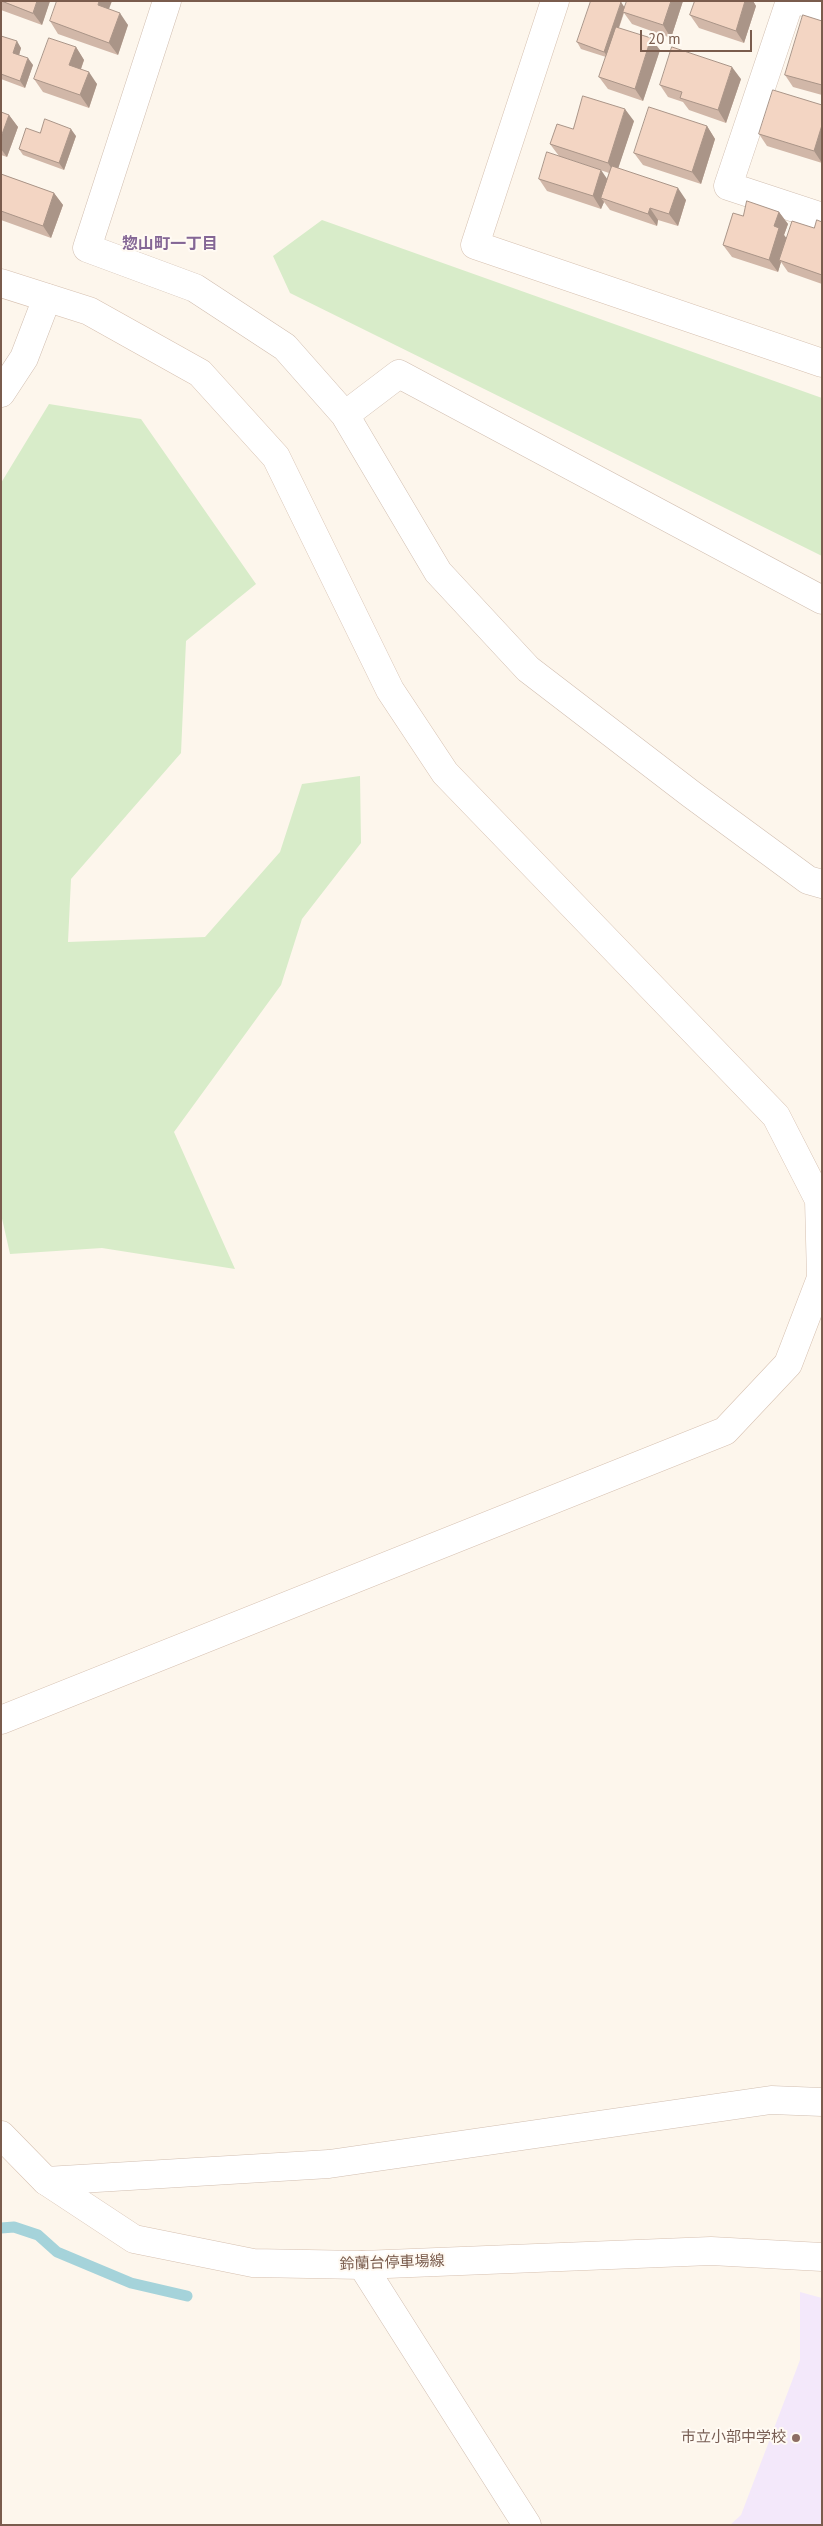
<!DOCTYPE html>
<html>
<head>
<meta charset="utf-8">
<style>
  body { margin:0 }
  #map { position:relative; width:823px; height:2526px; overflow:hidden; background:#fdf6ec; font-family:"PT Sans",sans-serif }
  canvas { display:block }
  .frame { position:absolute; inset:0; border:2px solid #7a5c4d; pointer-events:none }
  .scale { position:absolute; left:640px; top:30px; width:112px; height:22px; box-sizing:border-box; border:2px solid #7a5c4d; border-top:0; padding-left:6px; font-size:15px; line-height:18px; white-space:nowrap; color:#7a5c4d; -webkit-text-stroke:4px #fffaf3; paint-order:stroke }
</style>
</head>
<body>
<div id="map">
<canvas width="823" height="2526"></canvas>
<div class="frame"></div>
<div class="scale">20 m</div>
</div>
<script>
const c = document.querySelector('canvas').getContext('2d');
c.lineJoin = 'round';
function fill(path, color) { c.fillStyle = color; c.fill(path, 'evenodd'); }
function stroke(path, color, width, dash) { c.strokeStyle = color; c.lineWidth = width; c.lineCap = dash ? 'butt' : 'round'; c.setLineDash(dash || []); c.stroke(path); }
function drawText(font, color, halo, rows, align = 'center') {
  c.font = font + ' "PT Sans","Noto Sans JP",sans-serif'; c.lineWidth = 4; c.setLineDash([]); c.textBaseline = 'middle'; c.strokeStyle = halo; c.fillStyle = color; for (const [text, x, y, turn = 0] of rows) {
    c.save(); c.translate(x, y); c.rotate((+turn || 0) * Math.PI / 180); c.textAlign = isNaN(turn) ? turn : align; if (halo) c.strokeText(text, 0, 0); c.fillText(text, 0, 0); c.restore();
  }
}
fill(new Path2D(`
  M800,2292l22,6v227h-92l11,-10 59,-155z`), '#f3e8fa');
fill(new Path2D(`
  M322,220l500,178v158l-532,-263 -17,-37z
  M49,404l92,15 115,165 -70,57 -5,112 -110,126 -3,63 137,-5 75,-85 22,-68 58,-8 1,67 -59,76 -21,66 -107,147 61,137 -133,-21 -92,6 -9,-40v-731z`), '#d8ecc9');
stroke(new Path2D(`
  M1,2228l13,-1 24,8 19,17 74,31 56,13`), '#a5d3da', 11);
const street = new Path2D(`
  M167,1l-80,247 108,40 90,59 60,68 93,157 90,97 163,125 117,86 14,4
  M790,1l-62,185 94,31
  M801,1l21,7
  M1,393l23,-35 23,-60
  M345,415l54,-41 423,226
  M46,2181l283,-17 442,-64 51,2
  M362,2265l165,260`);
const secondary = new Path2D(`
  M555,1l-80,244 347,118
  M1,283l88,28 111,62 76,84 114,233 55,83 331,343 43,84 2,78 -33,86 -63,67 -724,289
  M1,2135l45,46 88,58 119,24 109,2 349,-14 111,6`);
stroke(street, '#d1beb0', 29);
stroke(secondary, '#d6c0b0', 29);
stroke(street, '#fff', 28);
stroke(secondary, '#fff', 28);
fill(new Path2D(`
  M1,1h49l-8,24 -41,-15z
  M683,1l-12,37 -39,-14 -8,-11 -5,15 41,22 -17,51 -35,-12 -9,-12 7,-20 -25,-8 -4,-7 48,-35z
  M695,1h58l3,5 -12,37 -45,-15 -9,-13z
  M109,9l19,16 -10,30 -60,-21 -8,-13z
  M822,21v74l-29,-8 -8,-12z
  M1,36l20,12 -2,7 14,10 -8,23 -24,-9z
  M76,47l8,13 -3,9 16,15 -8,24 -46,-16 -9,-13z
  M741,79l-15,44 -37,-13 -6,-8 -15,-5 -8,-12z
  M822,105v58l-55,-17 -8,-12z
  M1,112l8,3 9,12 -11,30 -6,-2z
  M634,121l-16,47 68,32 -8,26 -20,-6 -1,6 -47,-16 -6,-8 -3,7 -54,-18 -8,-12 20,-23 -9,-12 23,-15zM565,158l44,15 -2,6z
  M707,126l8,13 -14,45 -58,-19 -9,-12z
  M40,133l36,3 -12,34 -41,-15 -4,-6z
  M1,174l53,19 9,12 -12,33 -50,-18z
  M779,212l9,12 -4,11 2,3 28,-10 8,-6v62l-34,-12 -7,-10 -3,10 -46,-15 -9,-12 20,-29z`), '#d1b7a8');
fill(new Path2D(`
  M37,1h13l-8,24 -9,-12z
  M99,1h13l-6,16 -8,-12z
  M671,1h12l-12,37 -8,-13z
  M745,1h8l3,5 -12,37 -8,-12z
  M621,2l4,6 -16,50 -5,-6z
  M120,13l8,12 -10,30 -9,-12z
  M651,38l9,12 -17,51 -8,-12z
  M17,41l4,7 -3,11 -5,-6z
  M76,47l8,13 -6,17 -9,-12z
  M28,58l5,7 -8,23 -5,-7z
  M732,67l9,12 -15,44 -8,-13z
  M89,72l8,12 -8,24 -9,-13z
  M625,109l9,12 -18,54 -8,-12z
  M9,115l9,12 -11,30 -6,-8v-12z
  M822,125v38l-8,-12z
  M707,126l8,13 -14,45 -9,-12z
  M71,129l5,7 -12,34 -5,-7z
  M601,170l9,13 -9,15 3,4 -3,7 -8,-13z
  M678,188l8,12 -8,26 -9,-12z
  M54,193l9,12 -12,33 -8,-12z
  M650,208l8,12 -1,6 -9,-12z
  M779,212l9,12 -4,11 4,5 -9,20 2,2 -3,10 -9,-12 5,-34z`), '#aa9588');
const building = new Path2D(`
  M2,1h35l-4,12z
  M57,1h42l-1,4 22,8 -11,30 -59,-22z
  M591,1h28l2,1 -17,50 -27,-10z
  M627,1h44l-8,24 -40,-13z
  M695,1h50l-9,30 -46,-16z
  M803,15l19,6v64l-37,-10z
  M616,27l35,11 -16,51 -36,-12z
  M1,36l16,5 -4,12 15,5 -8,23 -19,-7z
  M49,38l27,9 -7,18 20,7 -9,23 -46,-16z
  M672,47l60,20 -14,43 -38,-12 2,-6 -22,-7z
  M773,90l49,15v20l-8,26 -55,-17z
  M583,96l42,13 -17,54 -58,-19 7,-20 16,5z
  M649,107l58,19 -15,46 -58,-19z
  M1,112l8,3 -8,22z
  M45,119l26,10 -12,34 -40,-14 7,-21 14,5z
  M547,152l54,18 -8,26 -54,-17z
  M612,166l66,22 -9,26 -19,-6 -2,6 -47,-16z
  M1,174l53,19 -11,33 -42,-15z
  M747,201l32,11 -5,14 5,2 -10,32 -46,-15 10,-32 10,3z
  M817,220l5,2v53l-43,-15 13,-39 22,7z`);
fill(building, '#f3d5c3');
stroke(building, '#aa9588', 1);
for (const [x, y, r, color] of [
  [796,2438,5,"#8d6e63"]
]) { const dot = new Path2D(); dot.arc(x, y, r, 0, 2 * Math.PI); c.fillStyle = color; c.fill(dot); stroke(dot, '#fffaf3', 2); }
drawText('15px', '#7a5c4d', '#fffaf3', [
  ["鈴蘭台停車場線",392,2263,-2]
]);
drawText('15px', '#785e54', '#fffaf3', [
  ["市立小部中学校",786,2438]
], 'right');
drawText('bold 16px', '#846695', '#fffaf3', [
  ["惣山町一丁目",170,244]
]);
</script>
</body>
</html>
